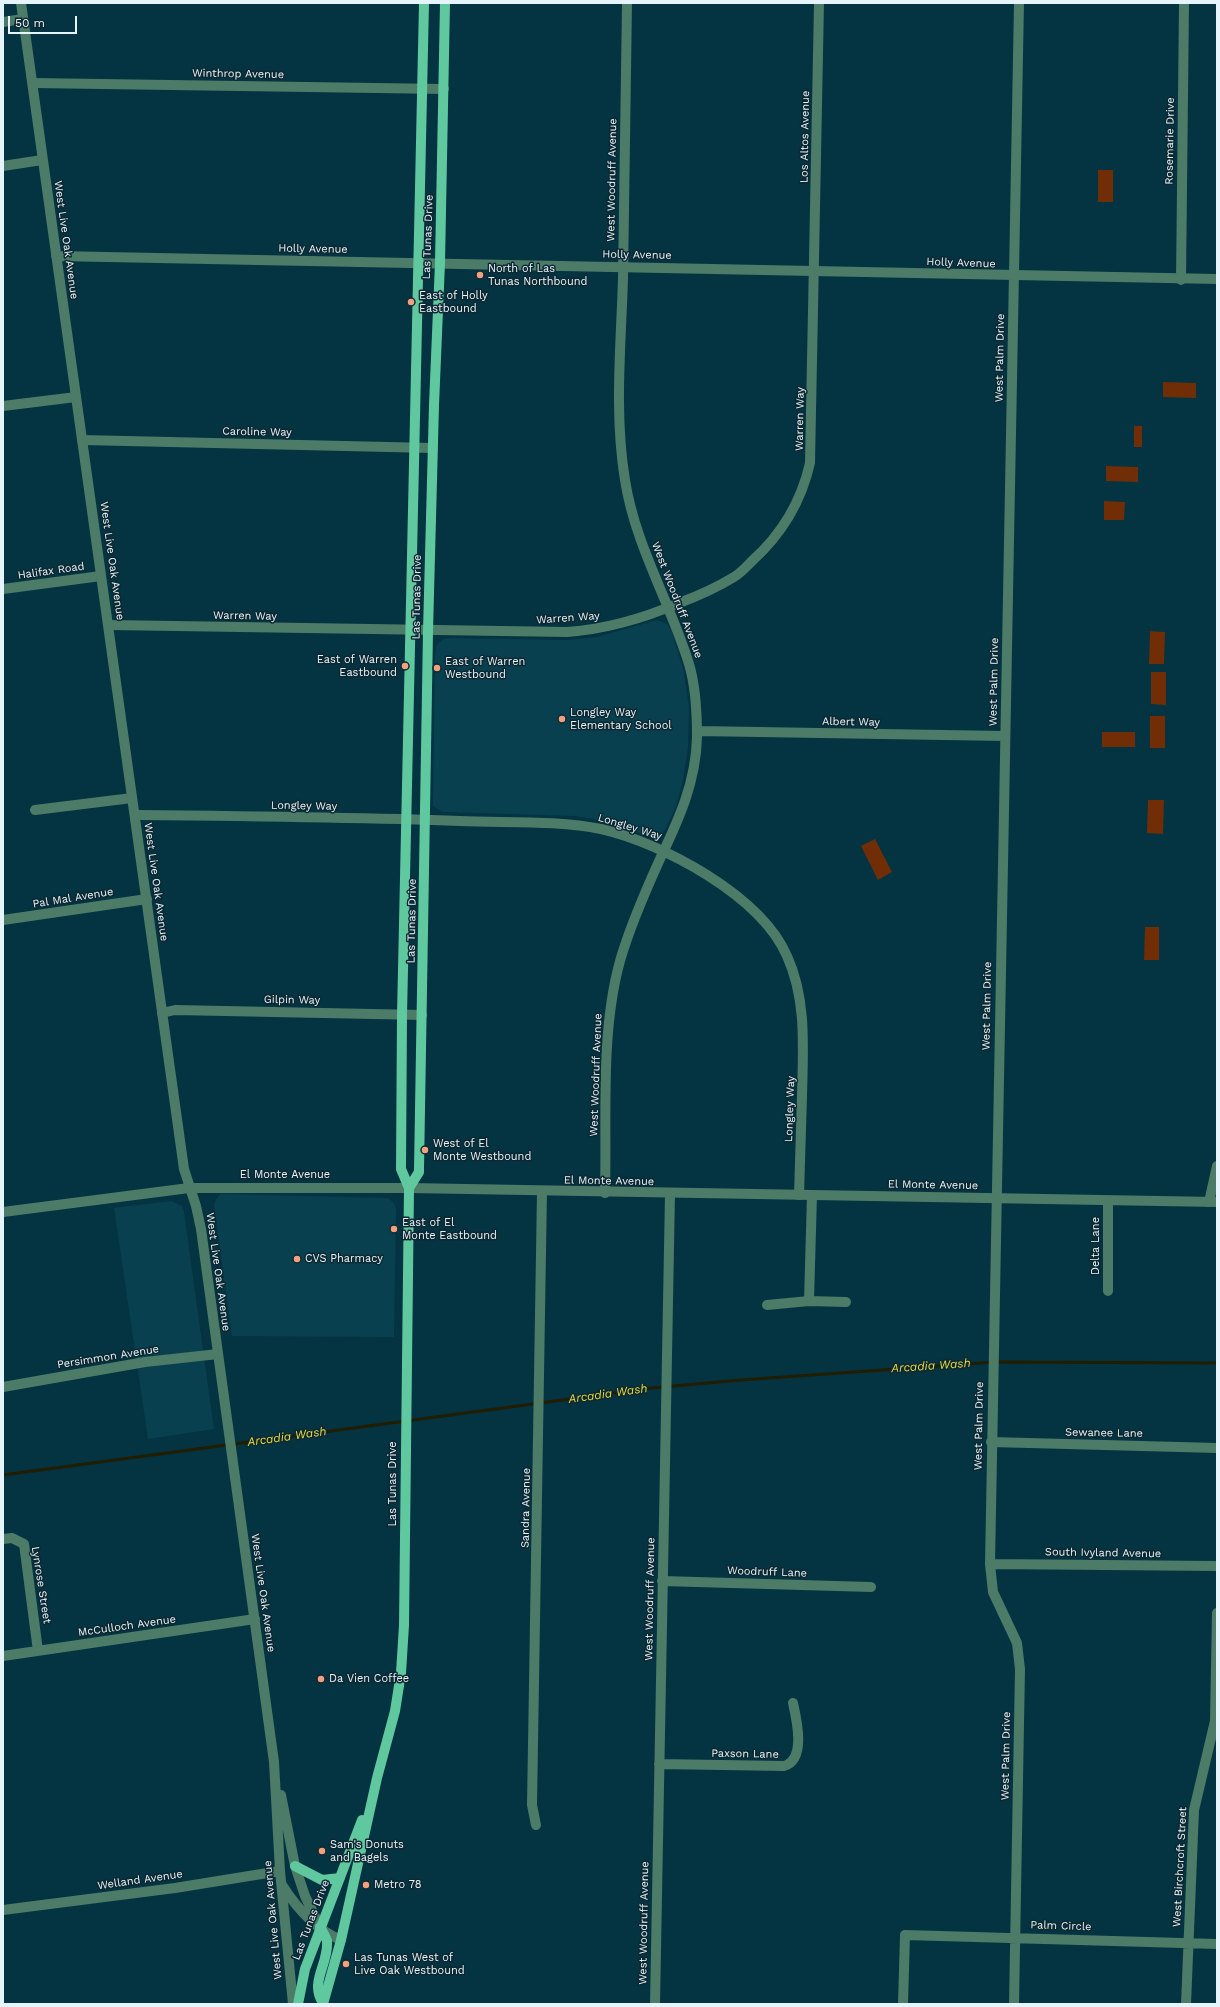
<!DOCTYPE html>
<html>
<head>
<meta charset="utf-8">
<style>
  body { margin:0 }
  #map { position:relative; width:1220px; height:2007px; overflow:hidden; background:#043342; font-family:"Work Sans",sans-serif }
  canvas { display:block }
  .frame { position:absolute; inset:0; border:4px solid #e6f5fb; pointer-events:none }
  .scale { position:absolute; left:8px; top:16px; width:69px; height:18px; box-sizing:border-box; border:2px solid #e6f5fb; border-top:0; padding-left:5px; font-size:12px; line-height:14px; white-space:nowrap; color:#e6f5fb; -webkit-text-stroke:3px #0e2831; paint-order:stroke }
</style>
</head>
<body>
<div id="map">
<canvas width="1220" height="2007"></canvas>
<div class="frame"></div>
<div class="scale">50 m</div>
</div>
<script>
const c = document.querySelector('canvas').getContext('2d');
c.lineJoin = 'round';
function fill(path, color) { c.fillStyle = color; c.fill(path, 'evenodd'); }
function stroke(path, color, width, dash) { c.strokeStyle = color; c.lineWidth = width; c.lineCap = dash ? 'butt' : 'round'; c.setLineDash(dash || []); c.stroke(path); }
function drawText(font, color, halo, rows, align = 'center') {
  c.font = font + ' "Work Sans",sans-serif'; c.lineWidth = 3; c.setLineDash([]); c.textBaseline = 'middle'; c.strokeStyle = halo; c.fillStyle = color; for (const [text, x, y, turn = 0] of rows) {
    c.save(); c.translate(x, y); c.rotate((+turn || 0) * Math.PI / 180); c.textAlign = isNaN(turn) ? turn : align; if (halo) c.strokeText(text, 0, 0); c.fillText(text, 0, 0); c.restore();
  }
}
fill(new Path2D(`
  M657,620l10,4 4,6 12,38 6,39 -1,41 -6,38 -7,23 -12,25 -9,4 -50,-17 -28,-5 -133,-4 -10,-6 2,-153 2,-8 6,-6 5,-1 119,2 30,-3z
  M221,1194l167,4 6,5 2,6 -2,128 -162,-1 -18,-131 2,-6z
  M171,1201l11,5 2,6 30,217 -66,10 -34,-231z`), '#094050');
fill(new Path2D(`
  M1098,170h15v32h-15z
  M1163,382l33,1v15l-33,-1z
  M1134,426h8v21h-8z
  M1106,466l32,1v15l-32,-1z
  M1104,501l21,1 -1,18h-20z
  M1150,631l15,1 -1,32h-15z
  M1151,672h15v33l-15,-1z
  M1150,716h15v32h-15z
  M1102,732h33v15h-33z
  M1148,800h16l-1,34 -16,-1z
  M875,839l17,33 -14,8 -17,-34z
  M1145,927h14v33h-15z`), '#712d05');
stroke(new Path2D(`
  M3,1475l649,-87 89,-8 254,-18 222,1`), '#201d00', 3);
stroke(new Path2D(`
  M3,22l20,-3
  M33,83l411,6
  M3,166l39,-6
  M1181,280l3,-277
  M3,406l73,-9
  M82,440l350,8
  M3,589l98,-13
  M109,625l458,7c40,-3 75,-13 112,-29 19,-7 37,-15 55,-26 7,-4 12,-10 18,-16 30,-27 49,-58 58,-98l9,-460
  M697,731l308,5
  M35,810l97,-12
  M135,815c108,1 217,2 325,6 45,2 98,-1 141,8 62,14 160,67 186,127 20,44 16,93 15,140 -1,33 -2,66 -3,99
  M3,920l144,-21
  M162,1013l13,-3 247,5
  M605,1193c2,-75 -5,-160 15,-232 10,-35 25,-69 40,-102 19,-40 36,-77 37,-122 0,-24 -1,-50 -8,-73 -19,-62 -54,-119 -64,-184 -11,-67 -4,-134 -2,-202 2,-91 3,-183 4,-275
  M1209,1202l8,-36
  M1108,1291v-90
  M809,1301l3,-106
  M767,1305l42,-4 37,1
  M3,1387l142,-25 73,-8
  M991,1442l226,6
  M3,1539l9,-1 12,6 14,107
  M990,1564l227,2
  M662,1581l209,6
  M3,1656l252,-37
  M659,1764l125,2c22,-6 13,-45 9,-63
  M536,1825l-4,-20 10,-614
  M3,1910l172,-22 105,-17
  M655,2004l15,-810
  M903,2004l2,-69 312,9
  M1014,2004l6,-335 -3,-26 -24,-51 -3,-28 29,-1561
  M1186,2004l8,-194 21,-89 2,-108`), '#4c7b67', 10);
stroke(new Path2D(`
  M21,3l163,1166 12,37 5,23 73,533 6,109 13,133
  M56,256l1161,23
  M3,1212l186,-24h220l808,14
  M281,1795l14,71 10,30 15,31
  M282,1885c14,22 34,45 59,55`), '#4c7b67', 10);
stroke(new Path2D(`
  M409,1188l10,-16v-3l9,-538 6,-226 6,-142 5,-260
  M295,1866l27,14 18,-2
  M320,1927c2,4 6,10 7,14 2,23 -18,41 -4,62
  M298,2004l7,-35 57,-149
  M323,2004l18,-64 36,-162 18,-67 6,-38 3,-48 5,-437 -8,-19 1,-154 22,-1012`), '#60c89e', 10);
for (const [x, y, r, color] of [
  [480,275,4,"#f1a17d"],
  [411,302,4,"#f1a17d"],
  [405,666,4,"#f1a17d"],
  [437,668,4,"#f1a17d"],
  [562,719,4,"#f1a17d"],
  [425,1150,4,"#f1a17d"],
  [394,1229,4,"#f1a17d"],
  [297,1259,4,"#f1a17d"],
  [321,1679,4,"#f1a17d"],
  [322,1851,4,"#f1a17d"],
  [366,1885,4,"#f1a17d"],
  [346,1964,4,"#f1a17d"]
]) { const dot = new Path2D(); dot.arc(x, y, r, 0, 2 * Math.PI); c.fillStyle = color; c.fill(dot); stroke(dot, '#0e2831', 1.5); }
drawText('11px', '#e6f5fb', '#0e2831', [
  ["Winthrop Avenue",238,74,1],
  ["Los Altos Avenue",805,137,-89],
  ["Rosemarie Drive",1170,141,-89],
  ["West Woodruff Avenue",612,180,-89],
  ["Las Tunas Drive",428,237,-88],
  ["West Live Oak Avenue",66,240,82],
  ["Holly Avenue",313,249,1],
  ["Holly Avenue",637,255,1],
  ["Holly Avenue",961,263,2],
  ["West Palm Drive",1000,358,-89],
  ["Warren Way",800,419,-89],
  ["Caroline Way",257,432,1],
  ["West Live Oak Avenue",112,561,82],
  ["Halifax Road",51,571,-8],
  ["Las Tunas Drive",417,597,-89],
  ["West Woodruff Avenue",677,600,69],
  ["Warren Way",245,616,1],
  ["Warren Way",568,618,-4],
  ["West Palm Drive",994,682,-89],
  ["Albert Way",851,722,1],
  ["Longley Way",304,806,1],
  ["Longley Way",630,827,17],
  ["West Live Oak Avenue",156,882,82],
  ["Pal Mal Avenue",73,898,-9],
  ["Las Tunas Drive",412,921,-89],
  ["Gilpin Way",292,1000,1],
  ["West Palm Drive",987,1006,-89],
  ["West Woodruff Avenue",596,1075,-88],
  ["Longley Way",790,1109,-88],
  ["El Monte Avenue",285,1175],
  ["El Monte Avenue",609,1181,1],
  ["El Monte Avenue",933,1185,1],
  ["Delta Lane",1096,1246,-90],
  ["West Live Oak Avenue",218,1272,82],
  ["Persimmon Avenue",108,1357,-9],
  ["West Palm Drive",979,1426,-89],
  ["Sewanee Lane",1104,1433,1],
  ["Las Tunas Drive",393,1484,-90],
  ["Sandra Avenue",526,1508,-89],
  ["South Ivyland Avenue",1103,1553,1],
  ["Woodruff Lane",767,1572,2],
  ["Lynrose Street",41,1585,81],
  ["West Live Oak Avenue",263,1593,82],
  ["West Woodruff Avenue",650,1599,-89],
  ["McCulloch Avenue",127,1626,-8],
  ["Paxson Lane",745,1754,1],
  ["West Palm Drive",1006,1756,-89],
  ["West Birchcroft Street",1180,1867,-87],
  ["Welland Avenue",140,1880,-8],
  ["West Live Oak Avenue",273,1920,-95],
  ["Las Tunas Drive",311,1920,-69],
  ["West Woodruff Avenue",644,1923,-89],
  ["Palm Circle",1061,1926,2]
]);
drawText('11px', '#e6f5fb', '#0e2831', [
  ["North of Las",488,269],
  ["Tunas Northbound",488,282],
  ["East of Holly",419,296],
  ["Eastbound",419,309],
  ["East of Warren",397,660,"right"],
  ["Eastbound",397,673,"right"],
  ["East of Warren",445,662],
  ["Westbound",445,675],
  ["Longley Way",570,713],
  ["Elementary School",570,726],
  ["West of El",433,1144],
  ["Monte Westbound",433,1157],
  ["East of El",402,1223],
  ["Monte Eastbound",402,1236],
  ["CVS Pharmacy",305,1259],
  ["Da Vien Coffee",329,1679],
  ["Sam's Donuts",330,1845],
  ["and Bagels",330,1858],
  ["Metro 78",374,1885],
  ["Las Tunas West of",354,1958],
  ["Live Oak Westbound",354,1971]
], 'left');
drawText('italic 12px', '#e5da41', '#0e2831', [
  ["Arcadia Wash",931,1366,-4],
  ["Arcadia Wash",608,1394,-8],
  ["Arcadia Wash",287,1437,-8]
]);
</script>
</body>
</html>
